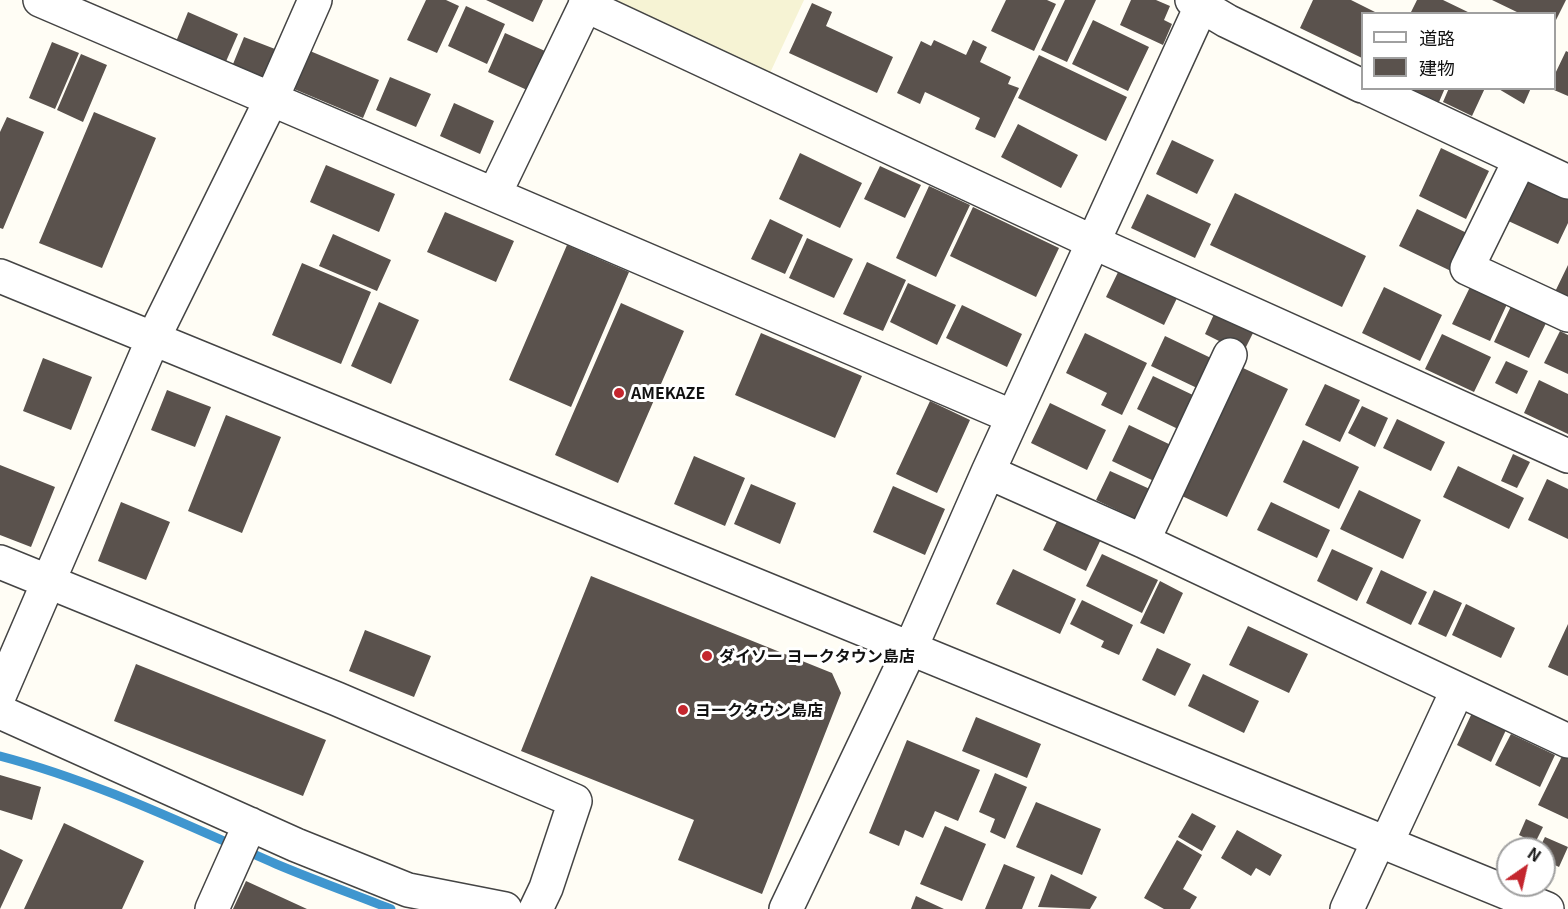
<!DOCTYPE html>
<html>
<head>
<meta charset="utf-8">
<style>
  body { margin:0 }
  #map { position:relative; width:1568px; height:909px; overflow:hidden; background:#fffdf5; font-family:Georgia,"Noto Sans JP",serif }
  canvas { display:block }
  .legend { position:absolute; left:1361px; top:12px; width:195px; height:78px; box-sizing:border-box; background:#fff; border:2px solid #a0a0a0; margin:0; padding:8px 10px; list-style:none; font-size:18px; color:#111 }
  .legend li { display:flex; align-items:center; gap:12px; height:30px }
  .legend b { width:30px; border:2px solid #a0a0a0 }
  .north { position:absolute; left:1496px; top:837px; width:60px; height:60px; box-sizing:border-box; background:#fff; border:2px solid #a0a0a0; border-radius:50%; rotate:34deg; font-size:16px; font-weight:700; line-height:24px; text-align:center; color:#111 }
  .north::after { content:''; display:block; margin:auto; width:21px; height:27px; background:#c4262e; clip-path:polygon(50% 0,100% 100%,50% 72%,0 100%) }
</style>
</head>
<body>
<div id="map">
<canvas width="1568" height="909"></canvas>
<ul class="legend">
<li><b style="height:8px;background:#fff"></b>道路</li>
<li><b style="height:16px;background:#5a524d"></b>建物</li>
</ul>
<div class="north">N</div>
</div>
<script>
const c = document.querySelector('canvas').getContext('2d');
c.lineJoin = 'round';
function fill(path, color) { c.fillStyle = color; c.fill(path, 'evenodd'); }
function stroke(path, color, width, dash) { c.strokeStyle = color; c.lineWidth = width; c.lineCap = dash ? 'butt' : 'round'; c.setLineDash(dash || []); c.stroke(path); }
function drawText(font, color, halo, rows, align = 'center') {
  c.font = font + ' Georgia,"Noto Sans JP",serif'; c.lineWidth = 6; c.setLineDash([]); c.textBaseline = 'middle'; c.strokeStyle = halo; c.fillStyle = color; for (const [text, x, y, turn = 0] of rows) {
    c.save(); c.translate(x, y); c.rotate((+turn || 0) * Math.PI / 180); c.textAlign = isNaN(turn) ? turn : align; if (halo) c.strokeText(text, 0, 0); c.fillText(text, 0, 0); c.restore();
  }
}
fill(new Path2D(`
  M612,0h192l-34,73z`), '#f6f3d4');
stroke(new Path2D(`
  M0,756c96,25 186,69 276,108 38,16 77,30 115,45`), '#3f96cf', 9);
fill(new Path2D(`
  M426,0h20l13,6 -22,47 -30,-13z
  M486,0h57l-10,22z
  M1006,0h41l9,4 -22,47 -43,-20z
  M1065,0h31l-29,62 -26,-12z
  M1131,0h25l14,6 -6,14 8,4 -9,21 -43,-20z
  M1313,0h38l28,14h-17v44l-62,-30z
  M1417,0h26l29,14h-62z
  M1492,0h74l-12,24v-10h-33z
  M812,3l20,9 -6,14 67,31 -16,36 -88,-40z
  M466,6l39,18 -18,40 -39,-18z
  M188,12l50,22 -14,32 -49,-22z
  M1093,20l56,27 -21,44 -56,-27z
  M505,33l40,18 -18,39 -39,-18z
  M244,37l31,12 -14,33 -30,-13z
  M934,40l32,15 7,-15 14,7 -7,15 31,15 -3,7 11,4 -24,50 -20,-9 5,-11 -55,-26 -5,12 -23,-11 24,-52 10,5z
  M52,42l27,11 -24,56 -26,-11z
  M310,51l69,29 -16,38 -69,-29z
  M1566,51l2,1v44l-14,-6v-14z
  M81,54l26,11 -24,57 -26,-12z
  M1039,55l88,42 -21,44 -88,-43z
  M390,77l41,17 -15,33 -40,-17z
  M1409,88h36l-6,14z
  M1449,88h36l-13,28 -29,-14z
  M1497,88h34l-7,16z
  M454,103l40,18 -14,33 -40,-18z
  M94,112l62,26 -54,130 -63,-25z
  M7,117l37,15 -41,97 -3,-1v-96z
  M1018,124l60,31 -17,33 -60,-31z
  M1172,140l42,20 -17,34 -41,-20z
  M1441,148l48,23 -23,48 -47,-23z
  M800,153l62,30 -22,45 -61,-29z
  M326,165l69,29 -16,38 -69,-30z
  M880,166l41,19 -16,33 -41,-19z
  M1526,174l42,20v29l-10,21 -54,-25z
  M929,186l41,19 -34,72 -40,-19z
  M1235,193l131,63 -24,51 -132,-62z
  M1147,194l64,30 -16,34 -64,-30z
  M973,207l86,41 -23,49 -86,-41z
  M1417,209l54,26 -18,37 -54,-26z
  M445,212l69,29 -18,41 -69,-30z
  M770,219l33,16 -18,39 -34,-15z
  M333,234l58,26 -14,31 -58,-25z
  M807,238l46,21 -19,39 -45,-20z
  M567,245l62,27 -58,135 -62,-27z
  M867,262l39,18 -23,51 -40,-17z
  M302,263l69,29 -30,72 -69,-29z
  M1568,265v41l-16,-8z
  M1121,266l58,28 -15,31 -58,-28z
  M908,283l48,22 -19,40 -47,-23z
  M1471,285l37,17 -18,39 -38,-17z
  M1384,287l58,28 -22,46 -58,-28z
  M379,302l40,18 -28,64 -40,-18z
  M1513,302l35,17 -19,39 -35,-16z
  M621,303l63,28 -66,152 -63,-28z
  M962,305l60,29 -15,33 -61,-29z
  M1215,312l39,19 -11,22 -38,-19z
  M1560,331l8,4v39l-24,-11z
  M761,333l101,43 -27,62 -100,-43z
  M1085,333l62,30 -25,52 -21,-10 6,-12 -41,-20z
  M1442,334l49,23 -17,35 -49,-23z
  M1165,336l46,22 -14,30 -46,-22z
  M43,358l49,19 -21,53 -48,-19z
  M1506,361l22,10 -11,23 -22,-11z
  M1243,368l45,21 -61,128 -45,-21z
  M1153,376l42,20 -15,34 -43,-21z
  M1539,380l29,14v40l-44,-21z
  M1325,384l35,16 -20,42 -35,-17z
  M167,390l44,17 -16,40 -44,-17z
  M930,401l40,19 -33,73 -41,-19z
  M1050,403l56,27 -19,40 -56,-27z
  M1362,406l26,12 -13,29 -27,-14z
  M226,415l55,22 -39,96 -54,-22z
  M1397,419l48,23 -14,29 -48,-23z
  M1129,425l44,21 -17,36 -44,-21z
  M1303,440l56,27 -20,42 -56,-27z
  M1513,454l17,8 -13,26 -16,-7z
  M694,456l51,22 -20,48 -51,-22z
  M0,465l55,22 -24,60 -31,-12z
  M1458,466l66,32 -15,31 -66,-32z
  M1110,471l42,19 -14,30 -42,-20z
  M1547,479l21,10v50l-40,-19z
  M751,484l45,19 -16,41 -46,-20z
  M893,486l52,23 -20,46 -52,-23z
  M1359,490l62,30 -18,39 -63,-30z
  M121,502l49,20 -24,58 -48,-19z
  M1271,502l59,28 -13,28 -60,-28z
  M1059,517l43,20 -16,34 -43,-21z
  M1332,549l41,19 -16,33 -40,-20z
  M1102,554l56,26 -16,33 -56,-27z
  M1013,569l63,30 -16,35 -64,-30z
  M1381,570l46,22 -16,33 -45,-22z
  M591,576l241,97 9,20 -79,201 -84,-34 16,-40 -173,-69z
  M1160,581l23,12 -19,41 -24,-11z
  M1434,590l28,13 -16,34 -28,-13z
  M1082,600l51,25 -14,30 -18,-8 3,-6 -34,-17z
  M1466,604l49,24 -14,30 -49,-23z
  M1568,624v52l-20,-9z
  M1248,626l60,28 -19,39 -60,-28z
  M365,630l66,26 -17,41 -65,-26z
  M1157,648l34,16 -16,32 -33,-16z
  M136,664l190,76 -23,56 -189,-75z
  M1203,674l56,27 -15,32 -56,-27z
  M1472,713l34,17 -15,32 -34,-17z
  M976,717l65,27 -14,34 -65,-27z
  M1511,734l44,21 -15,32 -45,-22z
  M907,740l73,30 -22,51 -23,-10 -12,27 -18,-8 -6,16 -30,-13z
  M1563,754l5,2v63l-30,-14z
  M995,773l32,14 -22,52 -15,-7 5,-13 -16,-7z
  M0,775l41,12 -9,33 -32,-10z
  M1036,802l65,27 -19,46 -66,-28z
  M1192,813l24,13 -14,25 -24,-14z
  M1526,819l17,8 -8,16 -16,-8z
  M64,823l80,38 -22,48h-98z
  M945,826l41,18 -24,57 -42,-17z
  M1237,830l45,25 -12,21 -14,-8 -5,8 -30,-18z
  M1545,837l23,10 -9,20 -15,-7v-11h-5z
  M1177,840l25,15 -19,34 14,8 -7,12h-26l-20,-11z
  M0,849l23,11 -23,49z
  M1004,864l31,13 -13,32h-37z
  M1051,874l46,23 -7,12 -52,-2z
  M246,881l61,28h-74z
  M916,896l28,13h-33z`), '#5a524d');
const minor = new Path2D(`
  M40,0l973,417
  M1192,0l35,21 135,65
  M585,5l510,238 473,213
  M1368,88l200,94
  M1520,160l-53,108 101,47
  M495,193l93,-193
  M0,276l1547,633
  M988,472l155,69 425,200
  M1143,541l87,-186
  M0,562l337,137 238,102 -29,87 -10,21
  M0,694l153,-355 118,-239 44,-100
  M0,712l296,133 112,45 97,19
  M1386,844l71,-153
  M212,909l38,-85
  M786,909l125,-262 77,-175 216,-472
  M1347,909l31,-67`);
stroke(minor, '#444', 36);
stroke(minor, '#fff', 33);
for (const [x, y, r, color] of [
  [619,393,6,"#c4262e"],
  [707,656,6,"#c4262e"],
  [683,710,6,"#c4262e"]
]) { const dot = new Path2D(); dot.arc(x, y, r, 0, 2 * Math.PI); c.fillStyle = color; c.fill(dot); stroke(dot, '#fff', 2); }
drawText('bold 16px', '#111', '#fff', [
  ["AMEKAZE",631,393],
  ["ダイソー ヨークタウン島店",719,656],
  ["ヨークタウン島店",695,710]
], 'left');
</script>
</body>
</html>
